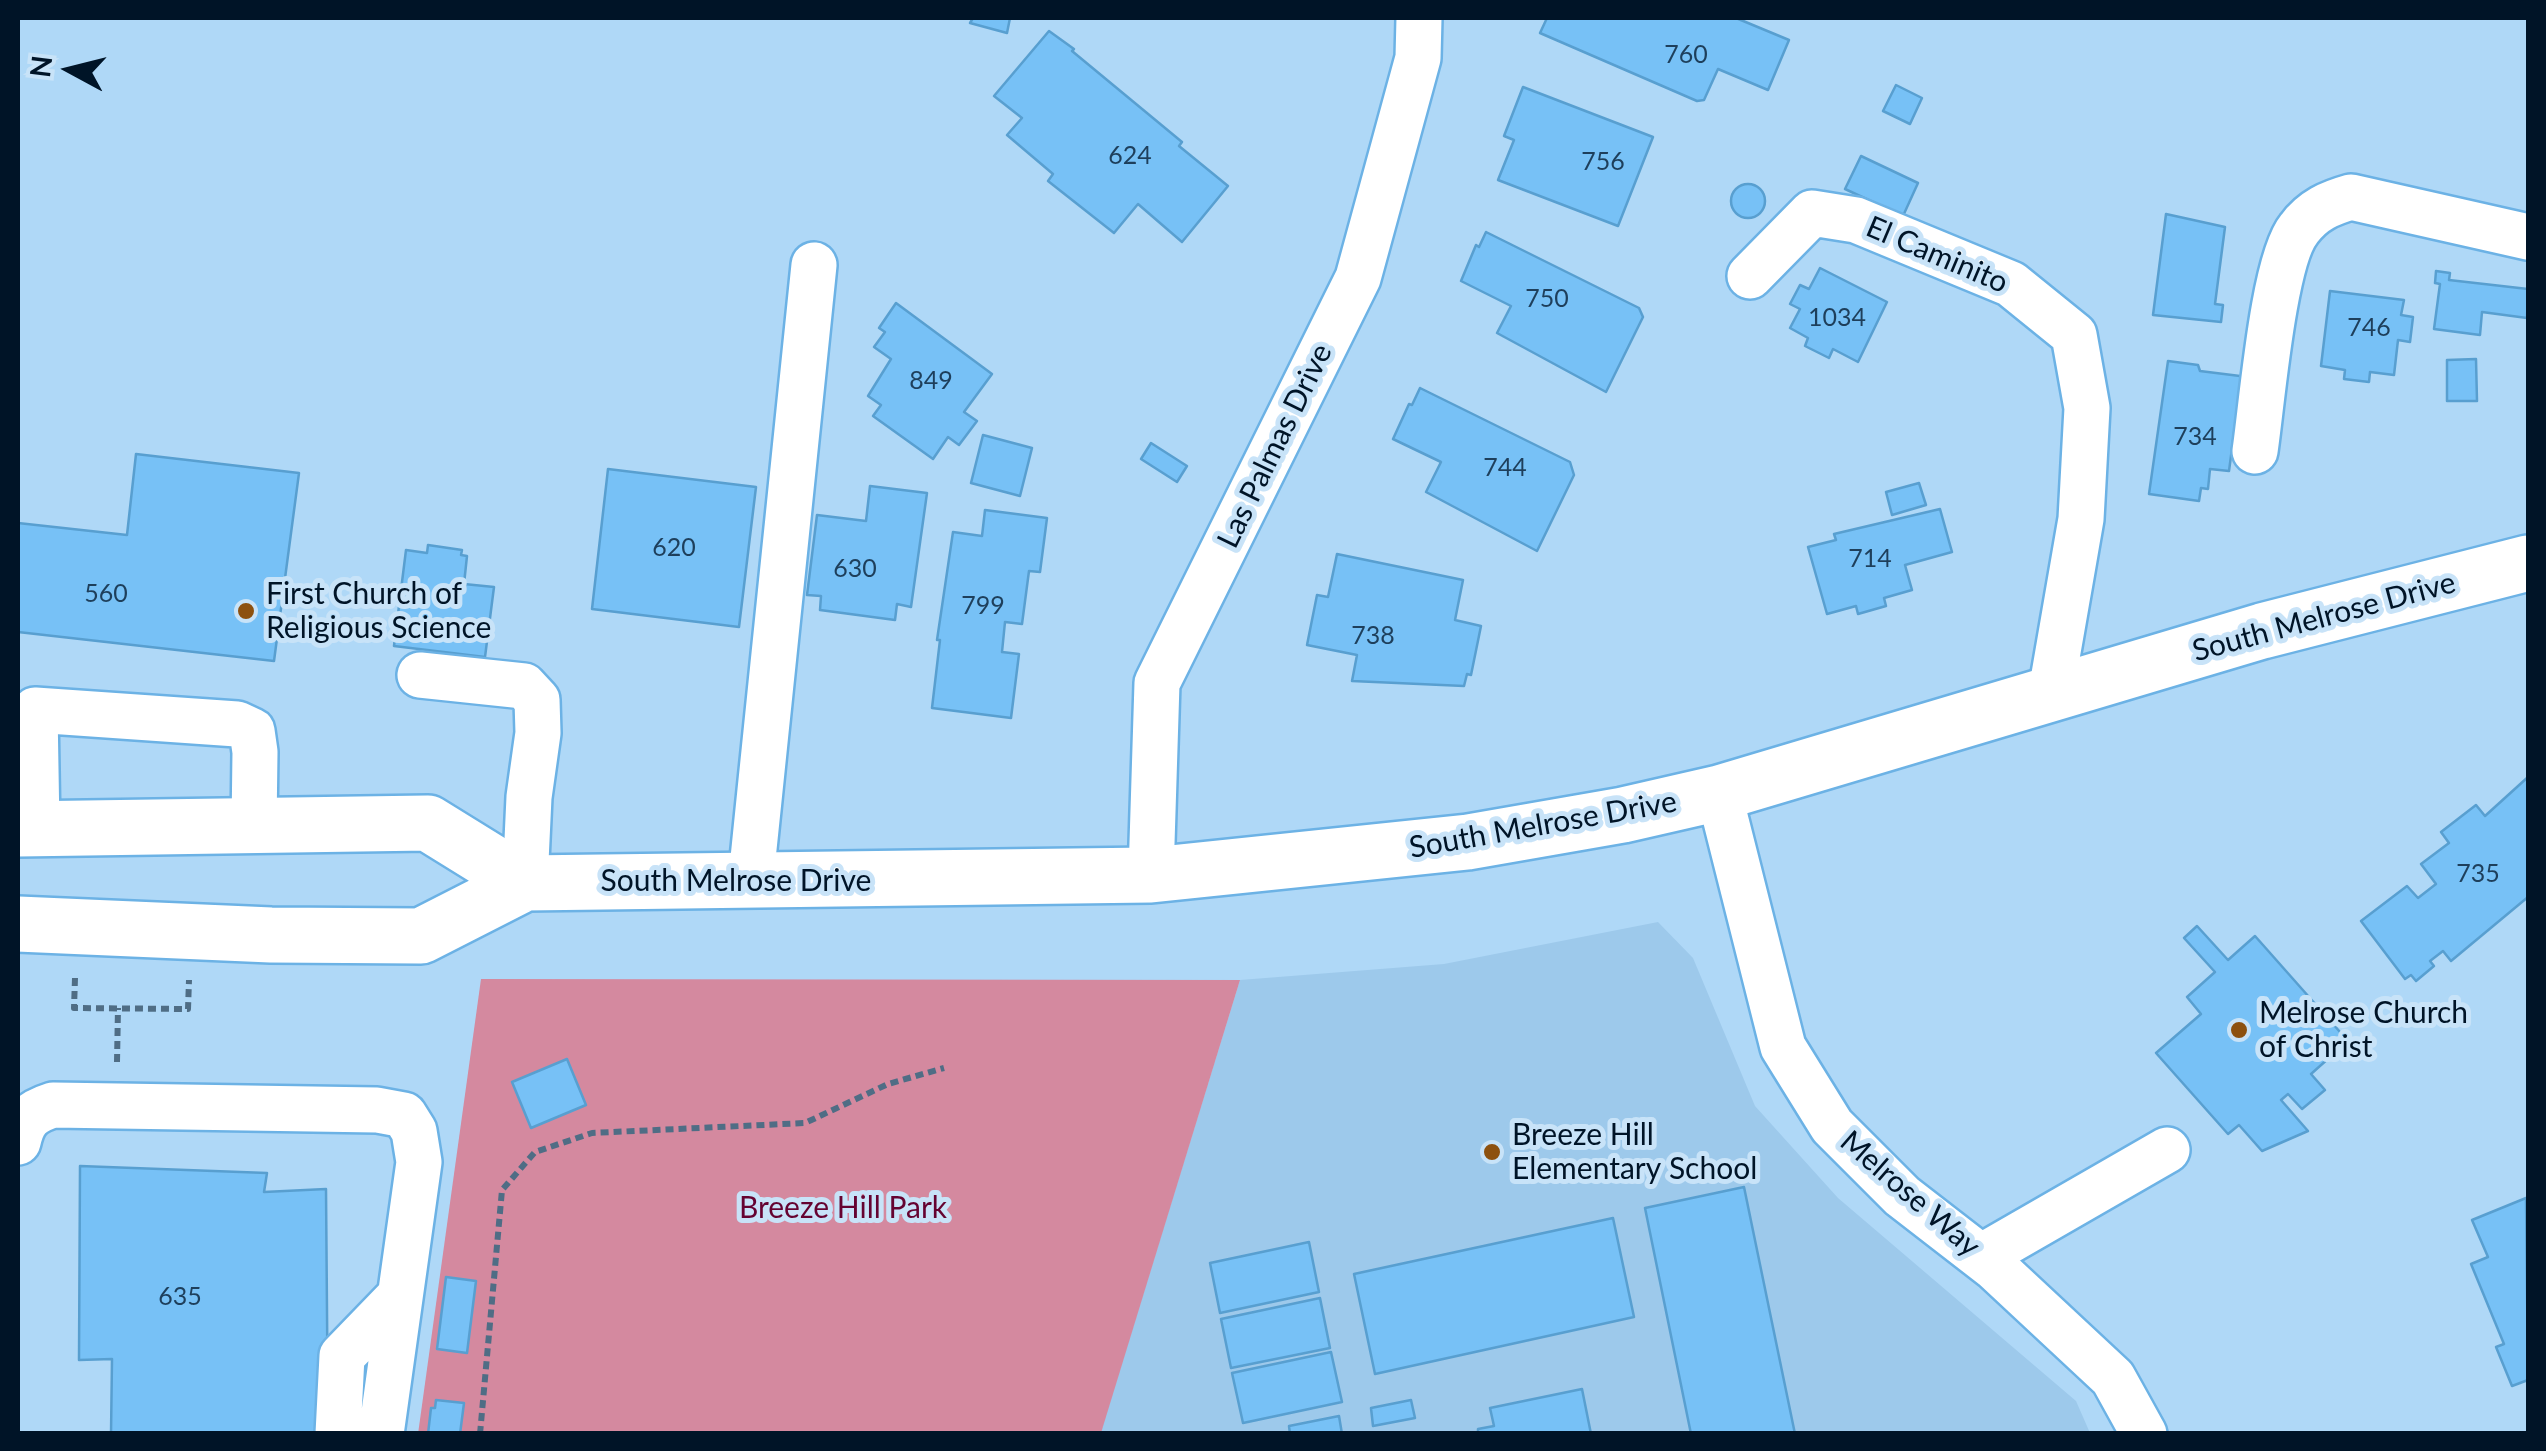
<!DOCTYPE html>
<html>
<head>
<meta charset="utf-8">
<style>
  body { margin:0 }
  #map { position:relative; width:2546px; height:1451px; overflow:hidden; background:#afd8f7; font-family:Lato,sans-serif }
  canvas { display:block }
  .frame { position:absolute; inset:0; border:20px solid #001427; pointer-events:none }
  .north { position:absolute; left:20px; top:20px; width:100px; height:100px; -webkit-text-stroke:8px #c8e3f8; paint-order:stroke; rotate:277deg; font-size:28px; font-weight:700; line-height:40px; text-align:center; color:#001427 }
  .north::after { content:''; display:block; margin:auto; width:35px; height:45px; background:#001427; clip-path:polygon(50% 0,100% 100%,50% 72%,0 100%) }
</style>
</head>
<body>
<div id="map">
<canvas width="2546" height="1451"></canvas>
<div class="frame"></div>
<div class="north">N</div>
</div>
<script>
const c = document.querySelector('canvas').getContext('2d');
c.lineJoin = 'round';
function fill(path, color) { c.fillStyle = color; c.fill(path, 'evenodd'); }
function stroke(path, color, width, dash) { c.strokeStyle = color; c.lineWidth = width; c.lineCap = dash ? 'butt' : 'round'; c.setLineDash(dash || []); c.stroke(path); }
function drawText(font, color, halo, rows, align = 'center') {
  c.font = font + ' Lato,sans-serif'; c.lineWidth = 10; c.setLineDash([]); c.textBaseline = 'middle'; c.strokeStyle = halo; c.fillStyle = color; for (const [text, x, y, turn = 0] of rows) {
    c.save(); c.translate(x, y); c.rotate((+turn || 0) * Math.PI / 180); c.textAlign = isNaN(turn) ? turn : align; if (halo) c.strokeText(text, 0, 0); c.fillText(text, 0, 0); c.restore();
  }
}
fill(new Path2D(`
  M1658,922l35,36 62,148 83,92 238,203 14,32 -990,1 140,-454 204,-16z`), '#9dc9eb');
fill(new Path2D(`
  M481,979l759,1 -139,453 -683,1z`), '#d4899f');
const building = new Path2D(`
  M973,18h37l-3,15 -37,-10z
  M1547,18h189l53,22 -21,50 -50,-21 -14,31 -7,1 -157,-68z
  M1049,31l25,18 -2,2 110,91 -3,4 49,40 -46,56 -44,-38 -24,29 -66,-52 5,-7 -46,-39 15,-17 -28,-22z
  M1896,85l26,13 -12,26 -27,-13z
  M1523,87l130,50 -35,89 -120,-46 16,-40 -10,-4z
  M1861,156l57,27 -15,33 -58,-27z
  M1731 201a17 17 0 1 1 34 0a17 17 0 1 1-34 0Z
  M2166,214l59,13 -10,77 8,1 -2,17 -68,-7z
  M1486,232l153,76 4,9 -37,75 -109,-59 14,-27 -50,-25 15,-36 3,2z
  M1820,268l67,34 -29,60 -25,-13 -4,9 -24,-12 3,-8 -18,-10 10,-19 -10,-5 10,-19 9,4z
  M2436,271l14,2 -1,7 79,9 -1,29 -45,-6 -2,23 -46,-6 6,-45 -5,-1z
  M2330,291l74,9 -3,15 12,2 -3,25 -12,-2 -4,35 -24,-3 -1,10 -25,-3 1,-9 -24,-4z
  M896,303l96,71 -28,38 13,9 -18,24 -11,-8 -15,22 -60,-43 8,-11 -13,-9 23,-37 -17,-12 11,-15 -6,-4z
  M2476,359l1,42h-30v-41z
  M2168,361l30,4 2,6 56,7 -3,27 -15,-2 -9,68 -19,-2 -2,20 -7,-1 -2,13 -50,-7z
  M1420,388l150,74 4,13 -37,76 -111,-59 15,-30 -48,-23 16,-35 3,1z
  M983,435l49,13 -12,48 -49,-13z
  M1151,443l36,23 -10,16 -36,-23z
  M136,454l163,19 -25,188 -256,-29v-109l109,12z
  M608,469l148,18 -17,140 -147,-18z
  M1919,483l7,22 -34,10 -6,-23z
  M870,486l57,7 -16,114 -14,-3 -2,16 -75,-10 1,-14 -14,-1 10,-80 49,6z
  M1940,509l12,43 -47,13 7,25 -28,8 2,8 -28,8 -2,-8 -29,8 -19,-67 28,-7 -2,-6z
  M985,510l62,8 -7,54 -11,-1 -7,53 -17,-2 -3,30 17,2 -8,64 -79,-10 8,-68h-3l16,-108 29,4z
  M428,545l34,5 -1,5 6,1 -3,28 30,3 -9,70 -91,-11 12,-96 21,3z
  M1337,554l126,26 -8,40 26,6 -10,49 -4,-1 -3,12 -112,-5 5,-26 -50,-10 10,-50 11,2z
  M2528,777v120l-77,64 -8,-10 -13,10 4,5 -18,15 -5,-6 -6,4 -44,-58 46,-35 11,12 18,-14 -15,-20 28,-21 -8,-11 35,-27 9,11z
  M2197,926l31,34 27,-24 93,105 -37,33 14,16 -23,19 -14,-15 -7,6 27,31 -46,20 -23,-26 -11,9 -72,-81 45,-39 -14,-17 28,-25 -31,-34z
  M567,1059l19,46 -55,23 -19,-46z
  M80,1166l187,7 -3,19 62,-3 2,245h-217l1,-75 -33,1z
  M1744,1187l51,247h-104l-46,-226z
  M2526,1198l2,182 -16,6 -16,-39 8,-3 -33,-80 17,-7 -16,-37z
  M1613,1218l21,99 -259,57 -21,-100z
  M1309,1242l10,50 -99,21 -10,-50z
  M446,1277l30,4 -9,72 -30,-4z
  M1320,1298l10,50 -99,20 -10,-49z
  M1331,1352l11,50 -99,21 -11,-50z
  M1582,1389l9,45h-113v-5l16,-3 -4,-18z
  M436,1400l28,3 -4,31h-32l3,-26h4z
  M1411,1400l4,18 -42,8 -2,-18z
  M1339,1416l3,18h-52l-1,-8z`);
fill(building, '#77c1f6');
stroke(building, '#589fd0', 2.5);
const minor = new Path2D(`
  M1750,276l62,-63 44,7 155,64 63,51 13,73 -6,111 -30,173
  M2255,451c7,-47 18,-190 44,-222 14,-19 31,-26 52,-32l177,40
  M420,675l104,11 13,14 1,33 -9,64 -4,86
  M1719,793l64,254 49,79 70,70 93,72 118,110 31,56
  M37,829l-2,-119 202,14 15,7 3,21 -1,75
  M1151,875l6,-192 201,-405 60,-220 1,-40
  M751,878l63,-613
  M18,1142c5,-23 13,-30 35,-37l324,5 27,5 10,16 5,31 -38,272
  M1981,1257l186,-107
  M338,1434l4,-78 58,-60`);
const major = new Path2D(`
  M18,829l410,-6 97,60
  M18,924l253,11 150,1 104,-53 626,-8 317,-33 155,-27 96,-22 543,-162 266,-68`);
stroke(minor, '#6cb2e5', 50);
stroke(major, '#6cb2e5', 60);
stroke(new Path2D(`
  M75,978l-1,30 114,1 1,-29
  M117,1062l1,-54
  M480,1434l22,-244 33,-38 57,-19 213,-10 83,-39 56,-16`), '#4f6d85', 6, [8, 5]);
stroke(minor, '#fff', 45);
stroke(major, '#fff', 55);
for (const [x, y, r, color] of [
  [246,611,10,"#8d510f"],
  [2239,1030,10,"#8d510f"],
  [1492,1152,10,"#8d510f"]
]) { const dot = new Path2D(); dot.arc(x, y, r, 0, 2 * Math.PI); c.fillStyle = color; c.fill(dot); stroke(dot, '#c8e3f8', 4); }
drawText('25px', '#1e3f5b', null, [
  ["760",1686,55],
  ["624",1130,156],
  ["756",1603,162],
  ["750",1547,299],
  ["1034",1837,318],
  ["746",2369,328],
  ["849",931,381],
  ["734",2195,437],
  ["744",1505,468],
  ["620",674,548],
  ["714",1870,559],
  ["630",855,569],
  ["560",106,594],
  ["799",983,606],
  ["738",1373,636],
  ["735",2478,874],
  ["635",180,1297]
]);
drawText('30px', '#001427', '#c8e3f8', [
  ["El Caminito",1937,255,23],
  ["Las Palmas Drive",1275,446,-64],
  ["South Melrose Drive",2324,617,-15],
  ["South Melrose Drive",1543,825,-10],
  ["South Melrose Drive",736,881],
  ["Melrose Way",1910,1194,41]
]);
drawText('30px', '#001427', '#c8e3f8', [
  ["First Church of",266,594],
  ["Religious Science",266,628],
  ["Melrose Church",2259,1013],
  ["of Christ",2259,1047],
  ["Breeze Hill",1512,1135],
  ["Elementary School",1512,1169]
], 'left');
drawText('30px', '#650331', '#c8e3f8', [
  ["Breeze Hill Park",843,1208]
]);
</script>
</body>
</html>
